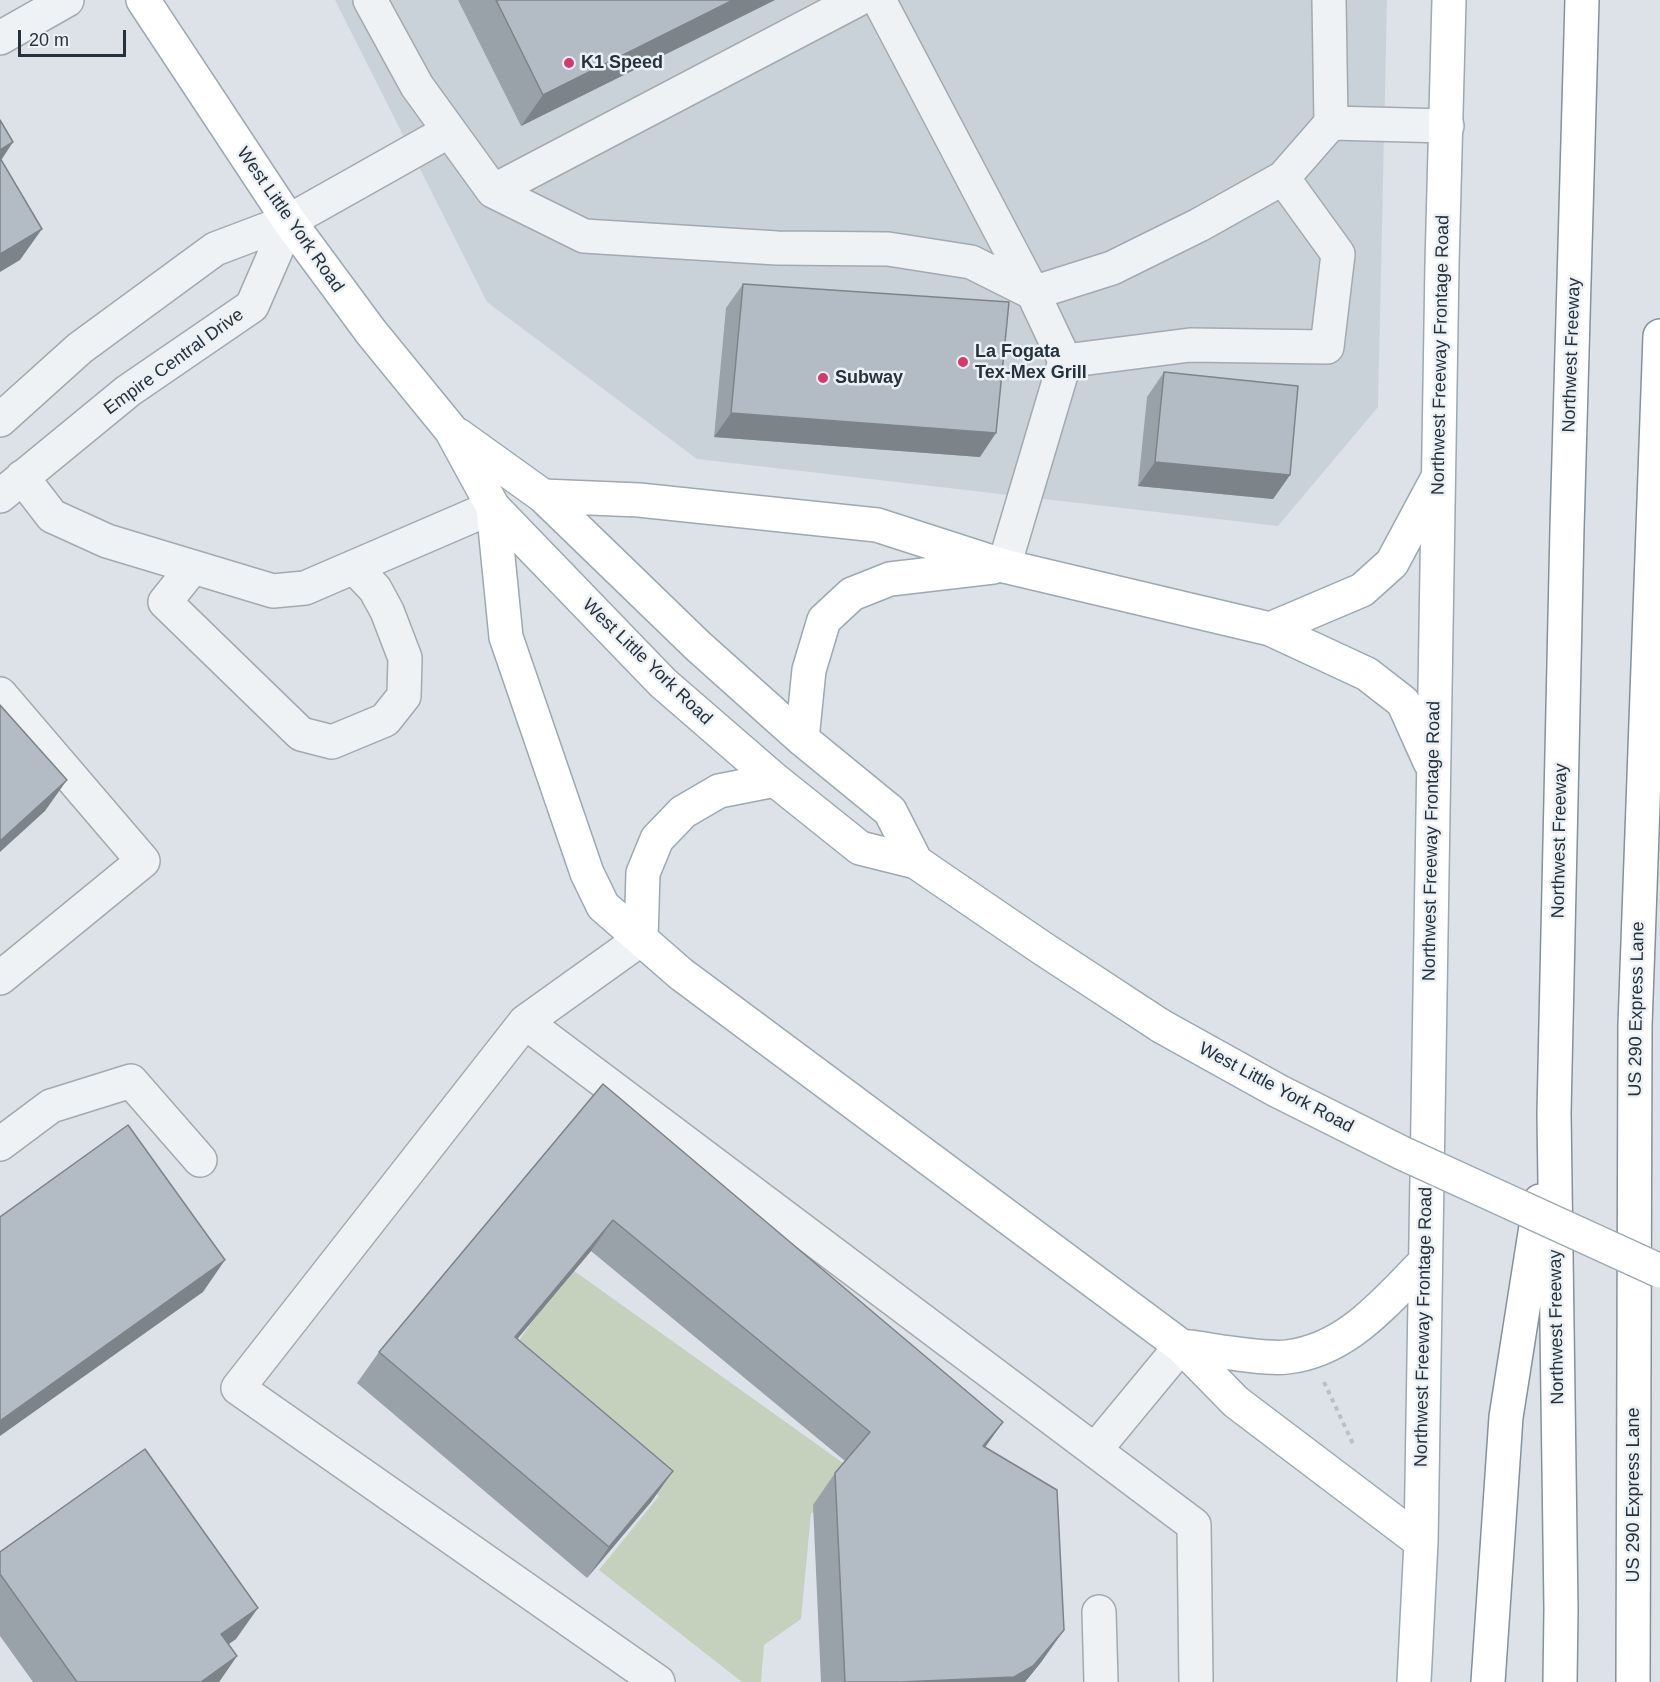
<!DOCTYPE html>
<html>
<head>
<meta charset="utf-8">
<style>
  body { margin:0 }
  #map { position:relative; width:1660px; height:1682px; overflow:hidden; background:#dce2e7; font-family:Arial,sans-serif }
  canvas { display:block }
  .scale { position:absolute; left:18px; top:30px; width:108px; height:27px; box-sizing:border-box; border:3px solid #25323d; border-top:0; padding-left:8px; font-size:18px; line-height:21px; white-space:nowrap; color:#25323d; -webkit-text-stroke:4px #ebf1f5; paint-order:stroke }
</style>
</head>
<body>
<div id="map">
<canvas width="1660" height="1682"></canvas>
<div class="scale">20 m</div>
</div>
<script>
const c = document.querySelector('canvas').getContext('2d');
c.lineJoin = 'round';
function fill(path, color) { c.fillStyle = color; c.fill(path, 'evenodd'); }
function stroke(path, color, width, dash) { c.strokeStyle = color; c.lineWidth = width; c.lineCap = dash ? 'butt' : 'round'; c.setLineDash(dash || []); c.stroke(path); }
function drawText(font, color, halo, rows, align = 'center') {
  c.font = font + ' Arial,sans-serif'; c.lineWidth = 5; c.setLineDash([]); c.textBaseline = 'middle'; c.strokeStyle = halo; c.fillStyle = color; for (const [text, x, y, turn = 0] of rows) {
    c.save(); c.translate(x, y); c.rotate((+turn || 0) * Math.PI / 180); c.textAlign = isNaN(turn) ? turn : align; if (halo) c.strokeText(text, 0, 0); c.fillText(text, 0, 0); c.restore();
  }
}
fill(new Path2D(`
  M335,0h1052l-9,407 -100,119 -581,-67 -210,-157z`), '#cad2d9');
fill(new Path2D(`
  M570,1268l287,205 -16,35 -30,5 -10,106 -37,26 -3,37h-19l-143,-112 60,-74 -160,-127z`), '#c5d1bc');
const minor = new Path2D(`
  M370,0l47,86 76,105 91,45 193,12 111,1 83,13 62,31 79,-25 87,-43 84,-47 48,-55 -2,-123
  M879,0l154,293 32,68 -61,205
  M0,38l67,-38
  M1331,123l116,3
  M493,191l364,-191
  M1065,361l125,-16 137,2 11,-93 -55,-76
  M0,420l80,-72 135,-99 74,-28 160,-90
  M22,477l30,39 55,25 166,50 32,-3 188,-81
  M0,496l128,-105 124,-85 37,-85
  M193,567l-28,35 136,132 31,8 53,-22 19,-24 1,-38 -18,-47 -12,-22 -20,-21
  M0,694l143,167 -143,117
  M641,939l-116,83 -287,366 420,294
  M525,1022l669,503 2,157
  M0,1144l51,-38 80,-25 69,79
  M1095,1450l86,-104
  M1099,1612l2,70`);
const major = new Path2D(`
  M143,0l146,221 82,111 80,98 42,77 170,176 112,97 85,68 56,14 126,86 119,78
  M458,435l85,61 155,150 104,93 88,72 26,51
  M543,496l96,4 238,25 127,41 266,63 97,45 36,28 27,60
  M493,507l13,130 81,236 16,33 78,68 500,372 55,56 185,140
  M1270,629l92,-39 30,-27 44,-82
  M802,739l7,-69 15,-50 28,-26 38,-15 103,-12
  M641,939l2,-66 14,-34 26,-27 36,-21 56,-11
  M1181,1346c28,3 81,14 106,11 60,-7 97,-54 137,-94
  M1414,1682l7,-140 21,-1278 7,-264`);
const highway = new Path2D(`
  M1488,1682l18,-265 34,-216
  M1560,1682l1,-73 -7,-496 13,-585 15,-528
  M1633,1682l2,-657 25,-689`);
stroke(minor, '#a1aab1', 36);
stroke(major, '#9ba9b3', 36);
stroke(highway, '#83929e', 36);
stroke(new Path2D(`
  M1324,1382l30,64`), '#bac0c5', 4, [4.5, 4.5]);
stroke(minor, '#eff2f5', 33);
stroke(major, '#fff', 33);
stroke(highway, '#fff', 33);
const majorBridge = new Path2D(`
  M1161,1026l117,65 124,62 258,118`);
stroke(majorBridge, '#9ba9b3', 36, []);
stroke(majorBridge, '#fff', 33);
fill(new Path2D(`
  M458,0h317l-254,126z
  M743,284l237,173 -266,-20 12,-129z
  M1164,372l126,103 -17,24 -135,-13 9,-89z
  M603,1084l400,338 -18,25 57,214 -17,21h-204l-8,-177 22,-32 10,-12 -254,-210 -74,88 156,132 -22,31 -64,76 -230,-195 22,-31z
  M0,1552l236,87 -8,5 9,12 -18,26h-186l-33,-46z`), '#9aa2a9');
fill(new Path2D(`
  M733,0h42l-254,126 22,-31z
  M13,142l-13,20v-12z
  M42,229l-22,31 -20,12v-18z
  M731,413l265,20 -16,24 -266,-20z
  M1155,462l135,13 -17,24 -135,-13z
  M67,780l-22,31 -45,41v-11z
  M613,1220l-22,31 -98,117 22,-31z
  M225,1260l-22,32 -203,144v-15z
  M1003,1422l-22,31 2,-7z
  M673,1471l-22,31 -64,76 22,-31z
  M258,1608l-22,31 -37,26 22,-31z
  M1064,1630l-22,31 -17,21h-124z
  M237,1656l-18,26h-18z`), '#7d8489');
const building = new Path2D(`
  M496,0h237l-190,95z
  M0,120l13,22 -13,8z
  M0,158l42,71 -42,25z
  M743,284l266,18 -13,131 -265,-20z
  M1164,372l134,14 -8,89 -135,-13z
  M0,705l67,75 -67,61z
  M603,1084l400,338 -20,24 74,44 7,140 -31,36 -19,11 -113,5h-56l-10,-209 35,-41 -257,-212 -98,117 158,134 -64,76 -230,-195z
  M128,1125l97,135 -225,161v-204z
  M145,1449l113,159 -37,26 16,22 -36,26h-124l-77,-108v-22z`);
fill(building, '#b3bcc4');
stroke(building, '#7d8489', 1.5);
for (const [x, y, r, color] of [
  [569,63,6,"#d33a6d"],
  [963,362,6,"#d33a6d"],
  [823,378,6,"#d33a6d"]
]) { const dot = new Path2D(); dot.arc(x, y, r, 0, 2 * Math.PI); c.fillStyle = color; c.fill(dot); stroke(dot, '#ebf1f5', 2); }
drawText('bold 18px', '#25323d', '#ebf1f5', [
  ["K1 Speed",581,63],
  ["La Fogata",975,352],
  ["Tex-Mex Grill",975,373],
  ["Subway",835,378]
], 'left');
drawText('18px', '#25323d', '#ebf1f5', [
  ["West Little York Road",290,220,55],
  ["Northwest Freeway Frontage Road",1441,355,-89],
  ["Northwest Freeway",1572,355,-88],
  ["Empire Central Drive",174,362,-36],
  ["West Little York Road",647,662,44],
  ["Northwest Freeway Frontage Road",1432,841,-89],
  ["Northwest Freeway",1560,841,-89],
  ["US 290 Express Lane",1637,1009,-89],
  ["West Little York Road",1276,1088,28],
  ["Northwest Freeway Frontage Road",1424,1327,-89],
  ["Northwest Freeway",1557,1327,-91],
  ["US 290 Express Lane",1634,1495,-90]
]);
</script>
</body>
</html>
